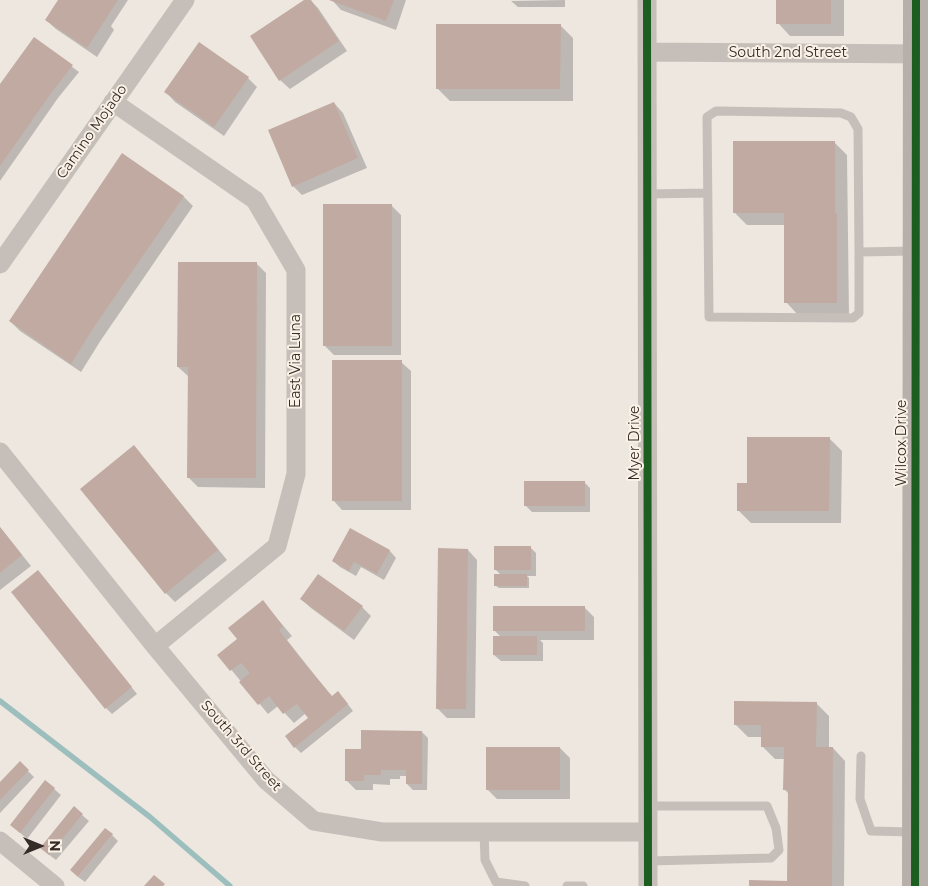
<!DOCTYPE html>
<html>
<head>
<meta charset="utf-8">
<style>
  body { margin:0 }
  #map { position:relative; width:928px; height:886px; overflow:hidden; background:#ede7e0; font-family:Montserrat,sans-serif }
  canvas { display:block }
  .north { position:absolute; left:15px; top:821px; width:50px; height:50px; -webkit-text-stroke:4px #faf1e7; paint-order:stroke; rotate:90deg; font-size:14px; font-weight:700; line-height:20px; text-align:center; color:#362c27 }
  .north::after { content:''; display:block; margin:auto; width:18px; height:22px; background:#362c27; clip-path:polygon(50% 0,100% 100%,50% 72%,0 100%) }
</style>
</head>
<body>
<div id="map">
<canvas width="928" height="886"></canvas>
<div class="north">N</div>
</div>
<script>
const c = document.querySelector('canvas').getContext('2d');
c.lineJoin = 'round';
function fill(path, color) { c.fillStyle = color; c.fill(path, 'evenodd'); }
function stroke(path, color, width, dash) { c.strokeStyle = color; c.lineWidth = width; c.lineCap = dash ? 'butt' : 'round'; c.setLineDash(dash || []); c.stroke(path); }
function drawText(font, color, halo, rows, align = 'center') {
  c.font = font + ' Montserrat,sans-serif'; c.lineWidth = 4; c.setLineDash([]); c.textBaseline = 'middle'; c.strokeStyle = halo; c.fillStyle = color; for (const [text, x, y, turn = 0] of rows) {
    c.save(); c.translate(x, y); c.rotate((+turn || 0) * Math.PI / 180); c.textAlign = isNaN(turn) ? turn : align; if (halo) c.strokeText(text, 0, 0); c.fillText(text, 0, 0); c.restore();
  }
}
fill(new Path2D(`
  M59,0h69l-17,26 3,4 -17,27 -41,-28 -10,-9z
  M306,0h4l8,8 29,43 -57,38 -10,-9z
  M332,0h74l-10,30 -55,-20z
  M565,0v7h-47l-7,-6z
  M778,0h66v36h-54l-12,-13z
  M560,25l13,13v63h-123l-13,-13z
  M35,39l44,33 -21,26 -58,83v-94z
  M248,78l9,9 -33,49 -49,-34 -9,-10z
  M334,103l9,10 24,55 -65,27 -9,-9z
  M834,142l13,13 2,160h-51l-12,-13v-77h-39l-12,-12z
  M122,155l62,42 9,9 -92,134 -20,32 -61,-41 -10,-10z
  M392,206l9,9v140h-67l-9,-9z
  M256,263l10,10 -1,215 -67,-1 -9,-9v-102h-1l-10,-9z
  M401,362l10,9v139h-69l-9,-10z
  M829,438l13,13 -1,72h-90l-13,-13 11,-26z
  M143,457l84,103 -52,42 -9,-9z
  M584,482l6,6v24h-58l-7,-7z
  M0,527l31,39 -31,24z
  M350,530l40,21 6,7 -12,22 -23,-13 -5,9 -16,-9 -7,-6z
  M530,547l6,6v23h-9l2,2v10h-30l-3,-2 5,-11 -6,-6z
  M468,550l9,10 -2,158h-28l-10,-10z
  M44,578l93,116 -25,20 -6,-6z
  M301,599l61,8 9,9 -17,24 -43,-32z
  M263,602l29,34 -5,4 45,57 12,2 9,12 -52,42 -6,-6 15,-29 -4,-5 -12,10 -16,-17 -10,8 -49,-59 20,-16z
  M585,608l9,9v23h-54l3,3v18h-42l-7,-6 7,-18 -7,-7z
  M816,703l13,13v32h4l12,13 -1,125h-94l39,-4v-88l-4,-4v-31h-10l-13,-13 1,-9h-15l-13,-13z
  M422,732l6,6 -1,52h-14l-6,-6v-8h-7v3h-10v6l-17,-1v6h-17l-10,-10 16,-30z
  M560,748l10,10v41h-73l-10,-10z
  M20,763l14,14 -34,36v-29z
  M46,782l15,13 -34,44 -9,-8z
  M82,815l7,6 -33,39 -8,-6z
  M112,835l6,6 -33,41 -7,-5z`), '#0003');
stroke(new Path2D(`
  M0,701l150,116 80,69`), '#9cbfbe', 5.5);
fill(new Path2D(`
  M58,0h60l-31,48 -42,-28z
  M304,0h7l28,41 -60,40 -29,-45z
  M329,0h65l-8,21z
  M776,0h55v24h-55z
  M436,24h125l-1,65h-124z
  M34,37l39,28 -21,27 -52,74v-82z
  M199,42l50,35 -35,50 -50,-35z
  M334,102l24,56 -66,29 -24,-57z
  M733,141h102v72h2v90h-53v-90h-51z
  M122,153l62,43 -92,134 -21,34 -62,-43z
  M323,204h69v142h-69z
  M178,262h79l-1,216h-69l1,-111h-11z
  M332,360h70v141h-70z
  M747,437h83l-1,74h-92v-28h10z
  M134,445l84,105 -53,44 -85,-105z
  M524,481h61v25h-61z
  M0,527l22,28 -22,18z
  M350,528l40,22 -13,24 -23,-12 -5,9 -17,-10z
  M494,546h37v24h-37z
  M438,548l30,1 -2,160h-30z
  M38,570l94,117 -27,22 -94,-117z
  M318,574l45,32 -19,25 -44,-32z
  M494,574h33v12h-33z
  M263,600l20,26 -4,4 21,28 32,38 6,-5 10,13 -54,44 -9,-12 23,-18 -11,-14 -14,10 -14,-18 -11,9 -19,-23 11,-9 -9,-10 -11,8 -13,-16 20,-16 -9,-11z
  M493,606h92v25h-92z
  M493,636h44v19h-44z
  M734,701l83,1 -1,45h17l-1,139h-83v-6l38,1 1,-91h-5l1,-43h-23v-22h-27z
  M361,730l61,1v53h-16v-14h-25v5h-17v6h-19v-32h16z
  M486,747h74v43h-74z
  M20,761l9,9 -29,30v-18z
  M45,780l10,8 -35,45 -10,-8z
  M74,806l9,8 -34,41 -9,-7z
  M105,828l8,6 -35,43 -8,-7z
  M154,875l11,9 -2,2h-19z`), '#c0aaa1');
stroke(new Path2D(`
  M647,194l61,-1
  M859,252l-1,-123 -7,-12 -10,-4 -125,-2 -9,6 2,200 144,1 6,-5v-61l54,-1
  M861,756l-1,43 11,32 41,1
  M648,806h119l9,22 3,22 -8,8 -123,3
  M484,832l1,28 11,22 29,4
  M567,886h16`), '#c6bfb9', 9);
stroke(new Path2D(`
  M647,0l1,886
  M647,52l281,2
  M113,102l142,98 41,70v204l-19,72 -122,100
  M0,264l185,-264
  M0,452l155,194 111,134 48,41 68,11h266
  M0,841l55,45`), '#c6bfb9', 19);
stroke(new Path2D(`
  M915,886l1,-886`), '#b6afaa', 26);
stroke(new Path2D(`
  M647,0l1,886
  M915,886l1,-886`), '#1b5e20', 8);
drawText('14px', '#362c27', '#faf1e7', [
  ["South 2nd Street",788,53],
  ["Camino Mojado",92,132,-55],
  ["East Via Luna",296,361,-90],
  ["Myer Drive",635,443,-90],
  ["Wilcox Drive",902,443,-90],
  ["South 3rd Street",241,746,49]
]);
</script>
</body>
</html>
